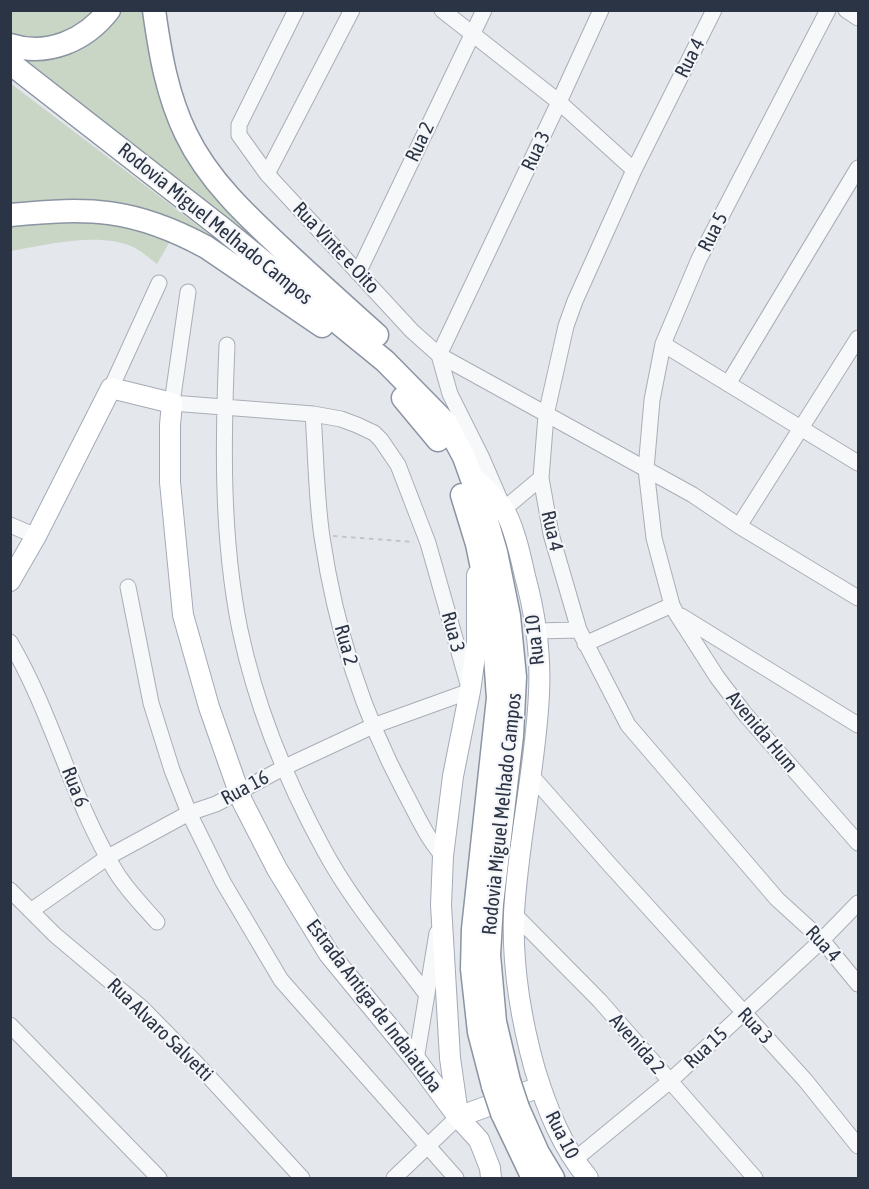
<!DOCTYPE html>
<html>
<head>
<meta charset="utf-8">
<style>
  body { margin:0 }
  #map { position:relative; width:869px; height:1189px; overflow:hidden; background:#e4e7ec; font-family:"Asap Condensed",sans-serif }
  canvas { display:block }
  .frame { position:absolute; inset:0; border:12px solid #2b3445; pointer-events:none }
</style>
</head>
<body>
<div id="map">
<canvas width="869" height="1189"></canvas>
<div class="frame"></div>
</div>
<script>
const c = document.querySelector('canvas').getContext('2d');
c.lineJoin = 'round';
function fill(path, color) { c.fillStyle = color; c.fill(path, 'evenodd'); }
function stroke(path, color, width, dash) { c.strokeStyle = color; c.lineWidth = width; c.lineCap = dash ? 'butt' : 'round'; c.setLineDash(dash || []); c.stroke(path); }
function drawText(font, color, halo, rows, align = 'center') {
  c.font = font + ' "Asap Condensed",sans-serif'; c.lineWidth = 4.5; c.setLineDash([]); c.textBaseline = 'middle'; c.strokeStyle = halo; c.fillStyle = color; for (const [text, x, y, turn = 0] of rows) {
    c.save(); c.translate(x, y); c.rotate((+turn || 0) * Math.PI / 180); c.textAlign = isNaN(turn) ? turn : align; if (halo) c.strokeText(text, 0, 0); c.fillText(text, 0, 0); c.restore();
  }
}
fill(new Path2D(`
  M11,11h90l-34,26 -56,2z
  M115,11h32l12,71 136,192 -279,-222z
  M10,83l265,201 -76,-48 -188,-26z
  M89,217l84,19 -16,28c-7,-5 -14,-12 -22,-16 -35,-17 -88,-3 -124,3v-30z`), '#c9d6c5');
const minor = new Path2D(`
  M296,10l-57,115v10l28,39 145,157 27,24 254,140 46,31 119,72
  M442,10l117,92 75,68
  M714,10l-80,160 -59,131 -9,25 -20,89 -5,63 10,56 28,96 49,95 149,174 45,41 36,44
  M828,10l-129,249 -36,85 -11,56 -6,69 8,69 18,67 4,8 41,64 28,37 113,129
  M846,10l12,8
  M267,174l85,-164
  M358,273l126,-263
  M663,344l195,119
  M227,345c-4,95 -6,191 13,285 16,76 47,152 84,220 28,52 68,98 103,145
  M439,355l120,-253 42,-92
  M439,355l11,39 31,62 23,53 37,-31
  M728,384l130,-216
  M111,388l48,-105
  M313,414c3,41 3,83 9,123 13,88 40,175 82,254 12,22 22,46 39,65
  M10,525l26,11
  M739,526l119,-188
  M128,587l23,116 21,67 17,43 34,69 58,98 175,198
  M681,616l177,109
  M536,631l43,-1
  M10,642c43,73 62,158 106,230 11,18 27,34 41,50
  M585,644l87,-39
  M530,774l80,91 195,215 53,66
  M10,890l45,45 87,73 56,57 104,113
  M32,910l76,-53 81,-44 27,-9 69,-37 88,-41 97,-35 -42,-148 -30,-78 -17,-25 -7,-7 -17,-8 -16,-6 -28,-5 -141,-11 16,-111
  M514,914l86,87 155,177
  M10,1025l149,153
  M416,1060l21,-127
  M573,1161l96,-79 153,-142 36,-37
  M394,1178l64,-61`);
const major = new Path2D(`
  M471,475c10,10 23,21 31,32 11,14 19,51 23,69 10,37 16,78 14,117 -3,73 -21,146 -25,220 -2,52 7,107 21,157 12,39 27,77 53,108
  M10,581l26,-45 75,-148 61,15 -2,22v57l13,133 26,92 33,94 35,68 52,85 87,106 42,57 21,23 11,28 1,10
  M458,1114l-8,-56 -9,-153 2,-49 10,-80 17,-85 7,-49v-67
  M458,1117l82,-30`);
const highway = new Path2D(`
  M154,10c6,43 13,85 32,124 23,48 64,85 103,121 29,27 58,53 88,80
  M10,45c38,12 76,-5 99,-35
  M10,63l213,166 162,132 61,62 18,34 23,64 9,31 13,64 6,61 -3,59 -20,168 -3,51 6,67 14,59
  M10,215c80,-8 124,-7 196,32l116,79
  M403,398l35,42
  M462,495l15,49 13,63 4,35 4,56 -25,231 -1,40 7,63 14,54
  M518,1108l20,45 15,25
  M502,1113l31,65`);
stroke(minor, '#a9aeb7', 17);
stroke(major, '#a3abb8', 22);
stroke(highway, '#8b94a3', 25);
stroke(new Path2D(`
  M333,536l81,6`), '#c2c5cb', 2, [4.5, 4.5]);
stroke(minor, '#f7f8fa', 15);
stroke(major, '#fff', 20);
stroke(highway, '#fff', 22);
const highwayBridge = new Path2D(`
  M509,1081l9,27
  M493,1086l9,27`);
stroke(highwayBridge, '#8b94a3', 25, []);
stroke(highwayBridge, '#fff', 22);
drawText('20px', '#2b3445', '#f4f6f9', [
  ["Rua 4",690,58,-63],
  ["Rua 2",420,142,-65],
  ["Rua 3",536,151,-65],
  ["Rodovia Miguel Melhado Campos",215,224,39],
  ["Rua 5",713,232,-63],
  ["Rua Vinte e Oito",336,248,47],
  ["Rua 4",552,531,77],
  ["Rua 3",453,632,75],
  ["Rua 10",535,640,-96],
  ["Rua 2",346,645,75],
  ["Avenida Hum",762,732,50],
  ["Rua 6",75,787,68],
  ["Rua 16",245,788,-28],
  ["Rodovia Miguel Melhado Campos",502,814,-84],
  ["Rua 4",823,944,47],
  ["Estrada Antiga de Indaiatuba",374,1006,53],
  ["Rua 3",755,1026,47],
  ["Rua Alvaro Salvetti",160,1030,44],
  ["Avenida 2",637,1044,49],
  ["Rua 15",706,1048,-43],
  ["Rua 10",562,1135,63]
]);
</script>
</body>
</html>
